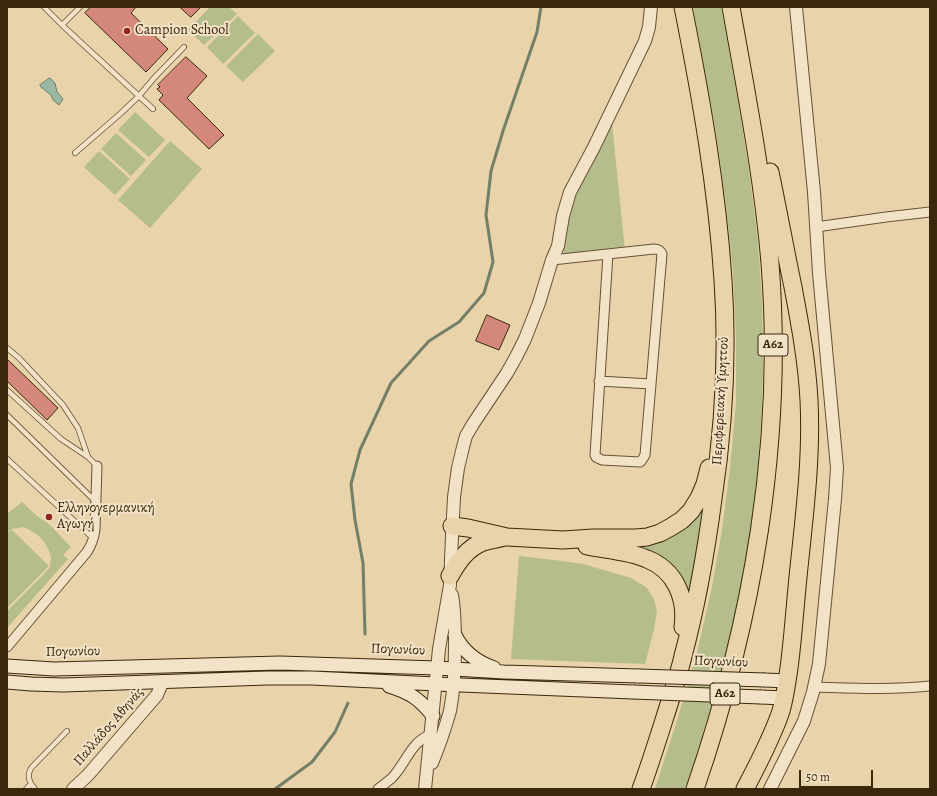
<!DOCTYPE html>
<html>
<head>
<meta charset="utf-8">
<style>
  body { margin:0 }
  #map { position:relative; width:937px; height:796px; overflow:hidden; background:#e9d3aa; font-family:Alegreya,serif }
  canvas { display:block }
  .frame { position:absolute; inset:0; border:8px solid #3a270c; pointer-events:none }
  .scale { position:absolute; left:799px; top:770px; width:74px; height:18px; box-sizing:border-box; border:2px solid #3a270c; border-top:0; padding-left:5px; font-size:12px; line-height:14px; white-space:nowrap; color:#3a270c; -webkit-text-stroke:3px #f1e2c8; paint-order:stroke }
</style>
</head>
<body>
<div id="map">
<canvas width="937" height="796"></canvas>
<div class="frame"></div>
<div class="scale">50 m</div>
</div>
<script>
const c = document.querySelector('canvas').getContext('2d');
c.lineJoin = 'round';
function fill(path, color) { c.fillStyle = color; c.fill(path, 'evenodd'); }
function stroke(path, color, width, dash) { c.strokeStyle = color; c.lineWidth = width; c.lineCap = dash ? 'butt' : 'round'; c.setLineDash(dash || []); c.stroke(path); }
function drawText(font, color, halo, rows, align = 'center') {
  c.font = font + ' Alegreya,serif'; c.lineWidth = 4; c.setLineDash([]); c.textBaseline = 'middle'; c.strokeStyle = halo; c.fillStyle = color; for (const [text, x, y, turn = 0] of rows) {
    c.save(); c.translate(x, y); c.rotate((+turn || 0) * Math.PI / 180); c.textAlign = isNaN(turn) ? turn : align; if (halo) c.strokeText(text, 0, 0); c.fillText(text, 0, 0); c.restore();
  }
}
fill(new Path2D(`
  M210,7h19l8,7 -33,31 -16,-15z
  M693,7h28c10,52 19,105 27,157 5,36 10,72 12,107 8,109 0,219 -21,326 -14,65 -33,129 -54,192h-30l23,-72 19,-65 14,-60 11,-62 8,-62 6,-65v-65l-3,-65 -7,-68 -9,-66z
  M238,16l17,17 -32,31 -16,-17z
  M258,34l17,17 -32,31 -17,-16z
  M135,112l30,28 -16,17 -31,-27z
  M612,124l13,126 -58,6 -3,-3v-9l4,-35z
  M116,133l30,27 -15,16 -30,-27z
  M170,141l32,28 -52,59 -32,-28z
  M99,151l31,28 -15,16 -31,-28z
  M22,502l15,14 13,9 21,22 -8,8 5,4 -61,69v-17l35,-35 8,-9 1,-10 -2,-6 -4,-8 -4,-5 -5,-4 -8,-5 -5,-2 -12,2 38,37 -42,42v-74l3,-4h-1l-2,2v-18z
  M703,502c-3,33 -9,66 -16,99l-60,-57z
  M519,556l43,5 21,3 48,14 15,9 8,12 3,12 -3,19 -9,34 -134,-5z`), '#b4bd8b');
const water = new Path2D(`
  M50,78l5,5 2,9 6,7 -4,6 -6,-5 -2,-5 -4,-3 -6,-5 -1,-2z`);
fill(water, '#99b9a4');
stroke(water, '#737f67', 1);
stroke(new Path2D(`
  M365,634l-2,-71 -8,-43 -4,-36 9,-34 31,-67 38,-42 30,-19 25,-29 9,-31 -7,-47 5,-44 12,-40 34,-99 4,-25
  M275,789l37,-27 23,-30 13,-29`), '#737f67', 3);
const building = new Path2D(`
  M91,7h45l-5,6 37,36 -22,23 -61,-59z
  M180,7h21l-10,10z
  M186,57l21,19 -20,22 37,37 -15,14 -50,-49 4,-5 -6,-6 3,-2 -2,-2z
  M487,315l23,10 -11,25 -23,-9z
  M7,359l51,49 -11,12 -40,-39z`);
fill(building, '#d4887b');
stroke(building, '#3a270c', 1);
const service = new Path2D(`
  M44,7l18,18 91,84
  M62,25l18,-18
  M75,153l45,-39 18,-17 17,-20 29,-30
  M7,348l12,10 44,47 15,23 10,29
  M7,390l54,49 27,18 9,9
  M7,415l88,86
  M7,459l87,80
  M26,789l5,-5
  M35,789c-6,-7 -9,-14 -3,-22l35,-36`);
const minor = new Path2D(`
  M816,227l70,-10 44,-5
  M552,260l102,-11c4,0 6,1 8,5l-17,201 -3,5 -2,2 -38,-2 -6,-3 -1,-2 13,-201
  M599,381l52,3
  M7,647l80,-95c5,-8 7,-13 8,-23l2,-63
  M814,687c38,1 77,3 116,-1
  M378,789l14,-11 4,-5c10,-12 18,-34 35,-38`);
const tertiary = new Path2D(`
  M432,763c7,-17 13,-34 18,-52 4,-21 5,-42 5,-64 0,-18 0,-35 -3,-52
  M73,789l15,-14 69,-80 6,-14
  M425,789l14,-140 11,-64 2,-49 2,-39 4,-29 5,-21 3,-11 7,-12 34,-51 9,-16 9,-18 14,-36 13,-43 6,-14 5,-30 7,-24 24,-45 51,-106 4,-14 2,-20
  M770,789l34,-68 9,-29 6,-28 16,-165 2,-31 -18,-195 -5,-81 -18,-185`);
const secondary = new Path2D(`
  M455,635c8,17 22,27 39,33
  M7,666l47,3 226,-6 157,5 67,4 135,4
  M765,680l22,1
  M7,682l24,2 32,1 204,-7h45l124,6 197,8
  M389,686c20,6 31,13 44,30
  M761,697l23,1`);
const motorway = new Path2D(`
  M452,526l16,2 39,9 56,3 30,-2h43l11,-1 13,-4 11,-6 11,-7 9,-9 8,-13 6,-14 4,-16
  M587,546c20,4 42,5 60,13 28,11 40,39 36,68
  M450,576c8,-14 17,-28 33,-34 6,-2 14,-3 21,-5
  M641,789c11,-30 20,-60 30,-91 4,-14 9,-28 12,-42 14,-52 23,-104 30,-157 11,-73 15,-146 10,-219 -6,-92 -22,-183 -40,-273
  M695,789c58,-168 89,-348 75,-526 -7,-86 -24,-171 -39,-256
  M745,789c13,-25 27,-51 36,-78 4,-14 6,-29 8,-43 4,-30 6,-61 9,-91 6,-59 14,-118 11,-177 -2,-38 -9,-76 -16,-113 -8,-38 -15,-77 -23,-115`);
stroke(service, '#665234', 6);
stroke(minor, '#665234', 11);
stroke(tertiary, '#665234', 14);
stroke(secondary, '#3a270c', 15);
stroke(motorway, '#3a270c', 19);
stroke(service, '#f1e2c8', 4.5);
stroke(minor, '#f1e2c8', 9);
stroke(tertiary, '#f1e2c8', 12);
stroke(secondary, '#f1e2c8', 13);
stroke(motorway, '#e9d3aa', 17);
const secondaryBridge = new Path2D(`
  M639,676l126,4
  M633,692l128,5`);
stroke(secondaryBridge, '#3a270c', 15, []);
stroke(secondaryBridge, '#f1e2c8', 13);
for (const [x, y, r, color] of [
  [127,31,4,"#8f2418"],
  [49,517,4,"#8f2418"]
]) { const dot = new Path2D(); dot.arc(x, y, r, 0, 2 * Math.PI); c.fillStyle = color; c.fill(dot); stroke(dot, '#f1e2c8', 1.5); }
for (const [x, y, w] of [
  [773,345,30],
  [725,694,30]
]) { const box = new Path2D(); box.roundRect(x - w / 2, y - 11, w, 22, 3); c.fillStyle = '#f1e2c8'; c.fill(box); stroke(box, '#3a270c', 1); }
drawText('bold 13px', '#3a270c', null, [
  ["Α62",773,345],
  ["Α62",725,694]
]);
drawText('14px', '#3a270c', '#f1e2c8', [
  ["Campion School",135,31],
  ["Ελληνογερμανική",57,509],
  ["Αγωγή",57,525]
], 'left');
drawText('14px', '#3a270c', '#f1e2c8', [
  ["Περιφερειακή Υμηττού",721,401,-87],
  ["Πογωνίου",398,650,2],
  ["Πογωνίου",73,652,-1],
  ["Πογωνίου",721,662,2],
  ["Παλλάδος Αθηνάς",109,727,-49]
]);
</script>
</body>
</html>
